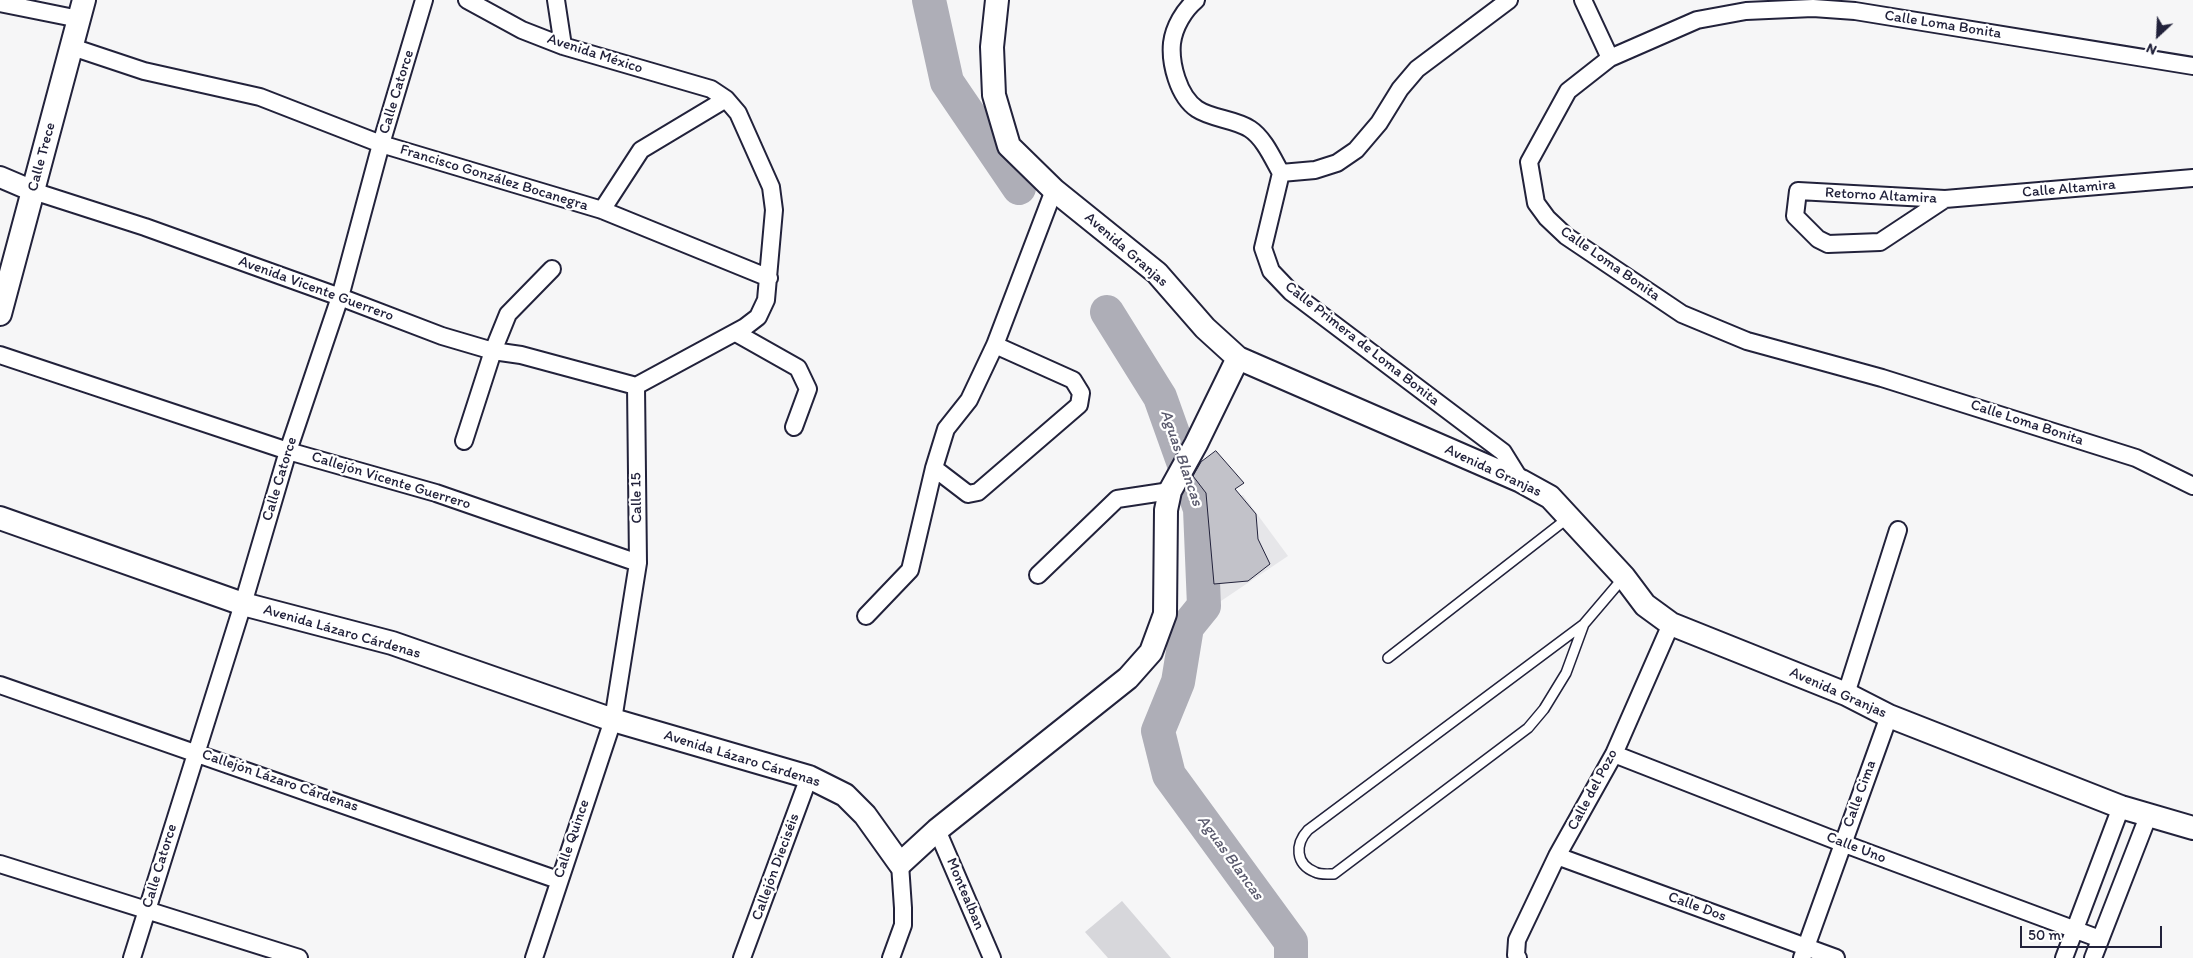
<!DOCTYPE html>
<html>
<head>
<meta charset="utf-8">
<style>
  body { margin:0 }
  #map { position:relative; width:2193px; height:958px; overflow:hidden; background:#f6f6f7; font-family:Itim,sans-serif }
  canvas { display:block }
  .north { position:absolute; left:2133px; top:10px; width:50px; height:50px; -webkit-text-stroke:4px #fff; paint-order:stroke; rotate:205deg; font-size:14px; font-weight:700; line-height:20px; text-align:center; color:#22223b }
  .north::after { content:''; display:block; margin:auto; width:18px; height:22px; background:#22223b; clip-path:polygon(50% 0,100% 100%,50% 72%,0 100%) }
  .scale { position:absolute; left:2020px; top:926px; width:142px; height:22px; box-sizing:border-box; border:2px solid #22223b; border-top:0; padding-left:6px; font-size:15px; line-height:18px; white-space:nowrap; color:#22223b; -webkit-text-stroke:4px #fff; paint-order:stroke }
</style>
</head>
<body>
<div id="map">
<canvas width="2193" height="958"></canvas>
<div class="north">N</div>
<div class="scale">50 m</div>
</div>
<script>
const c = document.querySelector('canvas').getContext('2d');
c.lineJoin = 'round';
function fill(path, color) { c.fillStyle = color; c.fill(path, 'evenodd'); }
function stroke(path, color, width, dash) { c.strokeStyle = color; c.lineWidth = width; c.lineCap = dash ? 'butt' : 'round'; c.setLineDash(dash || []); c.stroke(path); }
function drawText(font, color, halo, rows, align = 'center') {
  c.font = font + ' Itim,sans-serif'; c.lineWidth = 4.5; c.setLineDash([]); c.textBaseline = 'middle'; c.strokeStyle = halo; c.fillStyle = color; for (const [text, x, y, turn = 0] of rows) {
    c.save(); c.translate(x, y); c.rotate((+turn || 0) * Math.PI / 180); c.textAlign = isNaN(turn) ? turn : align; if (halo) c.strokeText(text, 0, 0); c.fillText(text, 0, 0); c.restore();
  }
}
fill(new Path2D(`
  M1243,495l45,61 -73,49 -12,-107z`), '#e6e6e9');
fill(new Path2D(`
  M1122,901l49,57h-63l-23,-26z`), '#d7d7db');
stroke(new Path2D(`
  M929,0l18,82 72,106
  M1107,312l53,85 40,112 4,97 -17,21 -9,55 -20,49 11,44 122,167v16`), '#aeaeb7', 34);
const building = new Path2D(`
  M1216,451l28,32 -9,6 21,25 2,25 12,25 -22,17 -34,3 -8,-91 -13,-17 8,-14z`);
fill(building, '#c2c2c9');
stroke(building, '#22223b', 1);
const service = new Path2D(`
  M1584,624l-18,49 -22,36 -16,19 -194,146c-6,0 -14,1 -19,-2 -20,-8 -20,-28 -7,-42l276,-206 40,-47
  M1388,658l180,-140`);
const minor = new Path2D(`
  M467,0l55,30 41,16 148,43 15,10 12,14 33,74 3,23 -8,90 -8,17 -13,10 -109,59 2,177 -25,157 -79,238
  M556,0l7,46
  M1196,0c-12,10 -22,27 -24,43 -2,20 6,53 25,66 15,10 38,10 53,20 14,9 23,30 31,44l-18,75 8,23 20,21 212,160 18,29
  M1583,0l27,58
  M0,3l79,16
  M72,47l72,24 116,26 121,47 221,66 167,68
  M2193,66l-338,-55 -42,-3 -67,3 -49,9 -87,38 -42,33 -39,71 7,41 11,15 19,18 116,78 65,27 135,37 254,80 57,28
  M1281,173l34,-3 22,-7 19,-13 23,-27 21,-34 17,-20 92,-69
  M33,191l112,36 195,70 102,39 51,15 28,4 115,31
  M1945,199l-65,43 -52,2 -10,-5 -23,-23 3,-25 147,8 248,-21
  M602,210l39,-60 85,-51
  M736,333l62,35 10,21 -14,38
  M0,355l288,96 148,42 202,70
  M464,441l29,-90 15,-37 44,-45
  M934,468l34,26 10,-2 101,-87 2,-12 -8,-13 -78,-35
  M1038,575l79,-76 53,-8
  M866,616l44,-46 24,-102 12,-39 23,-29 26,-55 59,-155
  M0,685l558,195
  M1846,694l52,-164
  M1614,754l228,89 258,96
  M937,830l55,128
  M1557,856l279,102
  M0,864l299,94
  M132,958l111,-354 45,-153 52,-154 41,-153 43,-144
  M742,958l67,-181
  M891,958l12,-33v-17l-3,-44
  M1518,958l-2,-3 1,-15 40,-84 57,-102 57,-130
  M1802,958l87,-242
  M2064,958l57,-151
  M2093,958l56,-144`);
const tertiary = new Path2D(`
  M0,177l33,14`);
const secondary = new Path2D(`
  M997,0l-5,47 2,48 15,51 45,44 103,83 48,55 33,30 283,123 29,16 74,80 21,28 26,19 175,70 43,22 232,91 72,21
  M0,314l84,-314
  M0,518l243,86 149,39 221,77 196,57 36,18 20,20 35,49 37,-34 191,-152 23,-26 14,-38 1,-104 4,-19 26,-47 42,-86`);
stroke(service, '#22223b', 12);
stroke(minor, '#22223b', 20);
stroke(tertiary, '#22223b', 24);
stroke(secondary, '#22223b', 26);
stroke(service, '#fff', 9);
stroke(minor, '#fff', 16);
stroke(tertiary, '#fff', 20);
stroke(secondary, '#fff', 22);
drawText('15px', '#22223b', '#fff', [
  ["Calle Loma Bonita",1943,25,9],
  ["Avenida México",595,54,18],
  ["Calle Catorce",397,92,-73],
  ["Calle Trece",42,157,-75],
  ["Francisco González Bocanegra",494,178,17],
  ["Calle Altamira",2069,189,-5],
  ["Retorno Altamira",1881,196,3],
  ["Avenida Granjas",1126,250,41],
  ["Calle Loma Bonita",1610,264,35],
  ["Avenida Vicente Guerrero",316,289,20],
  ["Calle Primera de Loma Bonita",1362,344,38],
  ["Calle Loma Bonita",2027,423,18],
  ["Avenida Granjas",1493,471,25],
  ["Calle Catorce",280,479,-73],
  ["Callejón Vicente Guerrero",391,481,17],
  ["Calle 15",637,498,-91],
  ["Avenida Lázaro Cárdenas",342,632,16],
  ["Avenida Granjas",1838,693,24],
  ["Avenida Lázaro Cárdenas",742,759,17],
  ["Callejón Lázaro Cárdenas",280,781,19],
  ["Calle del Pozo",1593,790,-62],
  ["Calle Cima",1860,794,-70],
  ["Calle Quince",572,839,-71],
  ["Calle Uno",1856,848,21],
  ["Calle Catorce",160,866,-73],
  ["Callejón Dieciséis",776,867,-70],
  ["Montealban",965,894,67],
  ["Calle Dos",1697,907,20]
]);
drawText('italic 16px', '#5a5a6d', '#fff', [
  ["Aguas Blancas",1181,458,71],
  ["Aguas Blancas",1230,858,54]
]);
</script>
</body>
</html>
